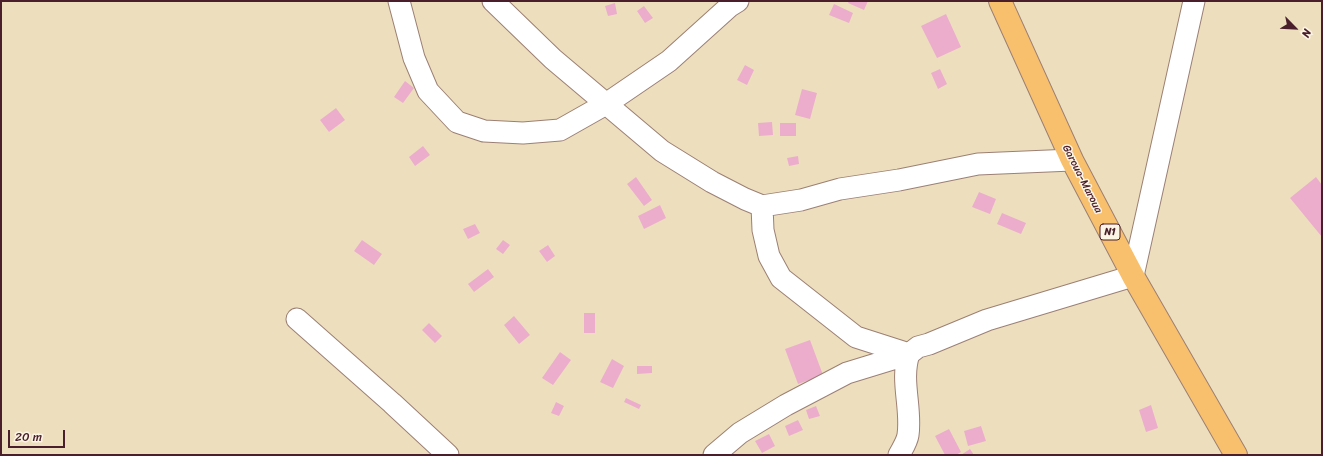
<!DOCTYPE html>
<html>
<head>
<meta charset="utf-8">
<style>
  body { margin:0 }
  #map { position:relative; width:1323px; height:456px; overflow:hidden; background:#eddfbd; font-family:Sriracha,sans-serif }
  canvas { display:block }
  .frame { position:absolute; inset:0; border:2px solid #4a1f2b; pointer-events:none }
  .north { position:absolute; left:1275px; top:8px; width:40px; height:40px; -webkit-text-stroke:3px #fcf5e5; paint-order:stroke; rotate:114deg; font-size:11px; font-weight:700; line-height:16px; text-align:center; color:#4a1f2b }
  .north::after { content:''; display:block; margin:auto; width:14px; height:18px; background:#4a1f2b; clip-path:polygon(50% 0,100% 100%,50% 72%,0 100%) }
  .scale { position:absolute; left:8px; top:430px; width:57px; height:18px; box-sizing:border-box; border:2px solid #4a1f2b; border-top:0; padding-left:5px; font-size:12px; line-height:14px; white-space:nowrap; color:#4a1f2b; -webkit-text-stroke:3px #fcf5e5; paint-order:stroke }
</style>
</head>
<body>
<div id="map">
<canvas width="1323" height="456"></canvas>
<div class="frame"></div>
<div class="north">N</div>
<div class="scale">20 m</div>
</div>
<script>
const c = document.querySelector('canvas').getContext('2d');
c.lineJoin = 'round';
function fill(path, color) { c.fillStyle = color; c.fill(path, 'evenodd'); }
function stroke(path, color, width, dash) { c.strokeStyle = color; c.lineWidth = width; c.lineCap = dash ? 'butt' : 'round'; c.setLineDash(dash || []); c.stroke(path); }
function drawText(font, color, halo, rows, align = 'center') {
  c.font = font + ' Sriracha,sans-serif'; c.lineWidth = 3; c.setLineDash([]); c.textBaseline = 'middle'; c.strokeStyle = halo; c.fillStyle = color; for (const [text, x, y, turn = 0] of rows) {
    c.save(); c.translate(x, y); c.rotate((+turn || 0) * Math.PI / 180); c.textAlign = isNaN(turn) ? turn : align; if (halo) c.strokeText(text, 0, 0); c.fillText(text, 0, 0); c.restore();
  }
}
fill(new Path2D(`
  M849,1h19l-4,9 -16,-7z
  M615,3l2,11 -9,2 -3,-10z
  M834,4l19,9 -4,10 -20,-8z
  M644,6l9,12 -8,5 -8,-12z
  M946,14l15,33 -24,11 -16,-32z
  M745,65l9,5 -7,15 -10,-5z
  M940,69l7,15 -9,5 -7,-16z
  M405,81l9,7 -11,15 -9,-6z
  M802,89l15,4 -7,26 -15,-4z
  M336,108l9,12 -16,12 -9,-12z
  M772,122l1,13 -14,1 -1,-13z
  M780,123h16v13h-16z
  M423,146l7,9 -15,11 -6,-9z
  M798,156l1,8 -10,2 -2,-8z
  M636,177l16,23 -8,6 -17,-22z
  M1316,177l6,8v52l-32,-39z
  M979,192l17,7 -6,15 -18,-7z
  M660,205l6,13 -22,11 -6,-13z
  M1002,213l24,10 -5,11 -24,-10z
  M475,224l5,9 -12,6 -5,-10z
  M362,240l20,14 -8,11 -20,-14z
  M503,240l7,5 -7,9 -7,-5z
  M548,245l7,11 -8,6 -8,-11z
  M488,269l6,8 -20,15 -6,-8z
  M584,313h11v20h-11z
  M514,316l16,19 -11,9 -15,-19z
  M429,323l13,13 -7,7 -13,-13z
  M810,340l13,35 -25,9 -13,-35z
  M560,352l11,8 -18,25 -11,-7z
  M612,359l12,7 -11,22 -13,-6z
  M637,366h15v7l-15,1z
  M626,398l15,7 -2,4 -15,-7z
  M556,402l8,4 -5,10 -8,-3z
  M1151,405l7,23 -12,4 -7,-22z
  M816,406l4,10 -11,3 -3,-9z
  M798,420l5,10 -14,6 -4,-10z
  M981,426l5,15 -18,5 -4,-15z
  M949,429l12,23 -5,3h-11l-10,-19z
  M769,434l6,12 -13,7 -7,-12z
  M970,449l4,6h-13z`), '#ecadcd');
const minor = new Path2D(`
  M399,1l15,57 14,33 29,31 27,9 39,2 37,-3 46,-26 63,-43 61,-55 8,-5
  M493,1l60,58 109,92 50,31 33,17 17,7 39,-6 39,-11 59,-9 79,-16 94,-4
  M762,206l1,24 6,26 12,22 75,59 53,17
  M297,319l95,84 56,52
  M714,455l26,-22 46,-28 61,-32 62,-19 9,-7 11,-3 58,-24 146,-44 61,-275
  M899,455c3,-6 8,-13 9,-20 4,-27 -8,-55 1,-81`);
const trunk = new Path2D(`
  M1000,1l72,159 61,116 103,179`);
stroke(minor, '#9c7f74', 23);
stroke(trunk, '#9c7f74', 24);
stroke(minor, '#fff', 21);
stroke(trunk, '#f8bf6c', 22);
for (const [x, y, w] of [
  [1110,232,20]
]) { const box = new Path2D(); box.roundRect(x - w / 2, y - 8, w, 16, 3); c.fillStyle = '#fcf5e5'; c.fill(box); stroke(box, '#4a1f2b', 1); }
drawText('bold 10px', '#4a1f2b', null, [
  ["N1",1110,232]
]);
drawText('11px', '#4a1f2b', '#fcf5e5', [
  ["Garoua-Maroua",1082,179,63]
]);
</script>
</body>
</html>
